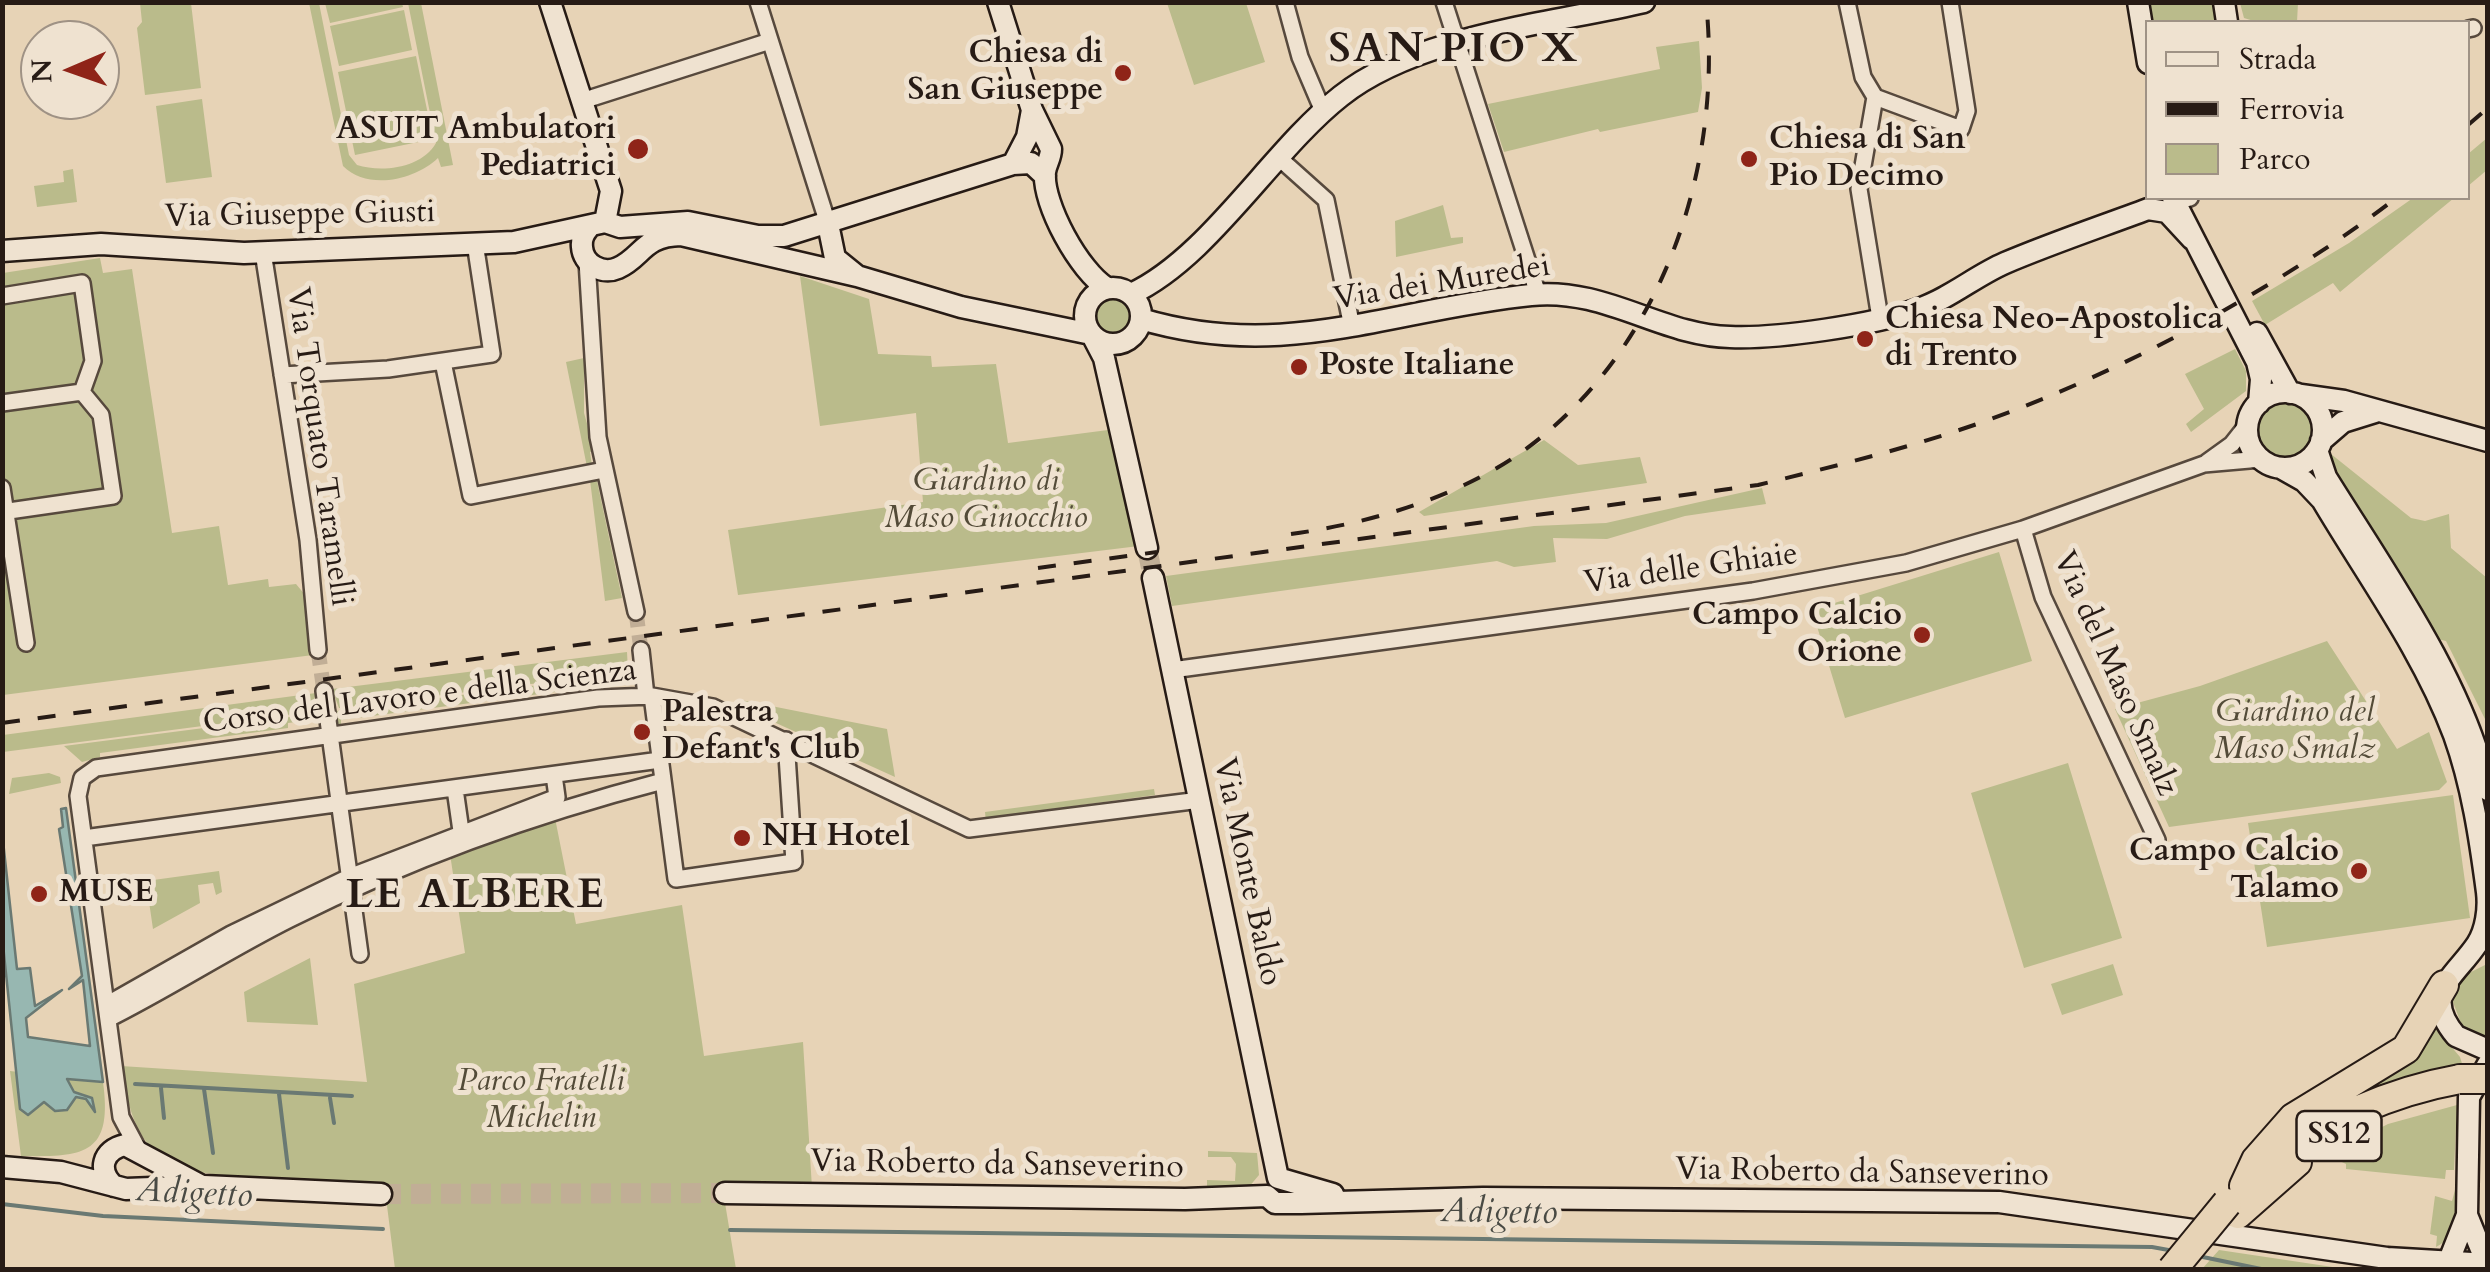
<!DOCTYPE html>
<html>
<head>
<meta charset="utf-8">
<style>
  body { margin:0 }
  #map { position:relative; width:2490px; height:1272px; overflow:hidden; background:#e7d3b6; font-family:Cardo,serif }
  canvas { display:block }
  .frame { position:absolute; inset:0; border:5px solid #271b15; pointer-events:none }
  .legend { position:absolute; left:2145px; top:20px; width:325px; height:180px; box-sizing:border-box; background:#efe2d0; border:2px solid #9f9285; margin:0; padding:12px 18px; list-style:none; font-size:30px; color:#271b15 }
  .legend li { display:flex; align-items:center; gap:20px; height:50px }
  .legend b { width:50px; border:2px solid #9f9285 }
  .north { position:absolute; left:20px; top:20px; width:100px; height:100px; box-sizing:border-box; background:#efe2d0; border:2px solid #9f9285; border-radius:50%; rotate:268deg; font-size:28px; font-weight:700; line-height:40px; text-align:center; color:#271b15 }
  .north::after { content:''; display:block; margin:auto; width:35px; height:45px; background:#8f2418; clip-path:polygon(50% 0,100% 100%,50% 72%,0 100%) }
</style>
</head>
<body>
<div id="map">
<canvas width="2490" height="1272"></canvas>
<div class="frame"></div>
<ul class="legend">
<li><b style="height:12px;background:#efe2d0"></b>Strada</li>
<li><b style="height:12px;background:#271b15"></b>Ferrovia</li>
<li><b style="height:28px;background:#babb8b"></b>Parco</li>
</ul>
<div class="north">N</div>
</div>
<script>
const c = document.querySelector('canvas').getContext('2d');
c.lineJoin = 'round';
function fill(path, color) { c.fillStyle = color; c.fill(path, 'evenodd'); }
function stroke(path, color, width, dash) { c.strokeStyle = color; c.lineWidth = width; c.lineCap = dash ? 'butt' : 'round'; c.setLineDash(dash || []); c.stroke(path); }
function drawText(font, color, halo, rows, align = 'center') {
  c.font = font + ' Cardo,serif'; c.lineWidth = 10; c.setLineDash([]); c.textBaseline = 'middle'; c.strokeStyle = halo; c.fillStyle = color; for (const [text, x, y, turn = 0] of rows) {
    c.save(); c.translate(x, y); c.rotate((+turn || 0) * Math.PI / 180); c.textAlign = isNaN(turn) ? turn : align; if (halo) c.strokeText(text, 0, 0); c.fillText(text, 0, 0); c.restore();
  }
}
fill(new Path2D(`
  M140,3h51l10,85 -56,7 -8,-67 5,-6z
  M309,3h10l30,152 8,10c25,8 65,3 79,-22l-28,-140h13l32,162 -12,2 -3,-9c-23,22 -70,33 -95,8z
  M325,3h77l1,4 -73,16z
  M1167,3h79l19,59 -71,23z
  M2149,3h65l3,19h-66z
  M2240,3h58l-1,19h-40l-13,-4z
  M404,10l8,40 -73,16 -9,-40z
  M1699,41l3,47 -4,24 -98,20 -2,-3 -94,23 -16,-48 172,-35 -4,-22z
  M416,56l17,83 -78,16 -17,-83z
  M202,99l10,78 -46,6 -10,-77z
  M2487,138v32l-19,16v-32z
  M73,169l4,33 -40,5 -3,-21 30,-4 -1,-11z
  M2413,198h41l-114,94 -7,-9 -68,42 -13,-24 97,-58z
  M1443,205l8,33 12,-1v6l-67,14 -1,-36z
  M100,258l3,15 29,-4 40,264 47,-7 9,59 40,-6 1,8 27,-3 10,12 7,59 -310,40v-422z
  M800,276l69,23 9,55 53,2 1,11 64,-3 12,79 100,-13 31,116 -401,49 -10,-65 195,-28 -7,-89 -96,13z
  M1093 317a18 18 0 1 1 36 0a18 18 0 1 1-36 0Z
  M2235,349l11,22v20l-55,41 -5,-8 18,-15 -19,-35z
  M584,358v55l11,38 -5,1 2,14 -5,1 -21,-105z
  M2256 430a29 29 0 1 1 58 0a29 29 0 1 1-58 0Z
  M1544,440l34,25 62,-8 7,26 -223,33 -5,-4z
  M2331,454l80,64 14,3 24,-7 2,34 36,30v145l-41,-82 -8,-2 -100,-160z
  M590,480l7,1 25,117 -17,3z
  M1762,488l4,16 -81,12 -78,23 -54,-1 3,24 -42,5 -17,-6 -325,45 -6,-30 368,-50 72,-3z
  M1999,552l33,109 -187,57 -33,-108z
  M2327,641l70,108 32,-17 18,50 -8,8 -270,37 -54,-118 85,-23z
  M627,652l1,19 -7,9 -23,3 -3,-7 -256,32 -7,-19z
  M593,678l3,7 -18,4 -237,31v5l-5,-1 -5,-25 6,12z
  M316,693l-6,19 -307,40v-17z
  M741,700l146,29 8,48 -152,-69z
  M313,714v6l-25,3v5l-188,25v4l-18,5 -18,-16z
  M2068,763l54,175 -98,30 -53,-175z
  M49,773l11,4 1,6 -52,11 3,-16z
  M1154,789l1,6 -161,22 -8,5 -1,-10z
  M2453,795l17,123 -203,29 -19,-124z
  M555,818l21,106 106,-19 22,151 99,-14 9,146 -90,-3 14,84h-341l-11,-87 -162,-3v-4c-74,-6 -90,-41 -101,-109l246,16 -13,-98 111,-31 -15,-99z
  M219,871l3,21 -6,3 -3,-12 -15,2 2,18 -47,26 -7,-48z
  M310,958l8,67 -71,-3 -3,-30z
  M2113,964l10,31 -61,20 -11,-31z
  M2487,964v74h-3l-22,-12 -9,-24 8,-25z
  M2429,1020l31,37 4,13 -185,72z
  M10,1071l93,11c10,73 -19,75 -82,74z
  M2457,1105l-3,65h-8l-1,9 -99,-10v-5l-19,-9 61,-31z
  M1208,1151l49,2 2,22 -11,13h-41v-8l28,1 1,-17 -5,-7h-23z
  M2455,1190c1,22 4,46 -19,57l1,-11 -7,-2 5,-38 17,5z
  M2219,1250l127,19h-144z`), '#babb8b');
const water = new Path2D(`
  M66,808l37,274 -36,-3 7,13 18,6 3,14 -9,-13 -10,-2 -9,13 -12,1 -11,-9 -16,13 -8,-6 -18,-174 1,-94 14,128 13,-1 5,38 27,-16 -36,28 2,19 62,9 -7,-66 -14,9 13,-13 -23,-147 4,-2 -2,-18z`);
fill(water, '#97b7b1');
stroke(water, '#6a7973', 2.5);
stroke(new Path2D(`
  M135,1084l217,12
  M161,1088l3,30
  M204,1089l9,64
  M279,1094l9,74
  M330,1098l4,25
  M2,1204l101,12 280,13
  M730,1230l1422,17 22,4
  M2198,1256l68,14`), '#6a7973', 4);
stroke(new Path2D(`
  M636,612l5,38
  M318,650l6,41`), '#c1ae96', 15, [15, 8]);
stroke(new Path2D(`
  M1147,548l6,30
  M381,1194l344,-1`), '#c1ae96', 20, [20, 10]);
const street = new Path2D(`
  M758,2l70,222
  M1285,2l15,55 23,54
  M1444,2l94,292
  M1847,2l16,75 12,20
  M2468,29l5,-1
  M1875,97l-16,92 21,129
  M1875,97l86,32 6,-18 -17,-109
  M582,101l188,-60
  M1278,157l48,43 26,127
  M2186,199l4,-1
  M263,252l45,288 10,110
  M587,261l11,176 38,175
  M2,296l80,-13 11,78 -11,31 19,23 12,81 -111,16
  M443,362l28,134 133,-26
  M282,375l106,-6 104,-15 -17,-111
  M2,403l80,-11
  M2207,462l25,-18 15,-19
  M2,488l24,155
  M2023,529l20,68 114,243
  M641,650l5,46
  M1172,670l581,-79 153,-28 117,-34 181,-65 57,-5
  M324,691l36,263
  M652,696l24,183 118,-17 -8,-122
  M455,789l6,42
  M84,838l576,-78
  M106,1005l125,-71 118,-57 208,-80 -3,-22
  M108,1019c62,-31 120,-69 182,-100 118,-59 245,-105 373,-138
  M138,1149l-17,-32 -43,-321 4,-18 14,-10 502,-70 54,-2 61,11 256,122 231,-29`);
const secondary = new Path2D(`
  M550,2l61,189 -6,31
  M998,2l34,108 19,39c0,9 -5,15 -6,23 -3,32 35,100 62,116
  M2138,2l10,61
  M2224,2l3,20
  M1013,164l14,-27 5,-27
  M2173,198l84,164 4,17 -2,24
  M828,224l7,34 21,17
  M591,225c-6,7 -10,12 -9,22 1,17 20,28 36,21 25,-11 24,-32 63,-33l176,41 104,31 130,27
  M2,251l99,-7 143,9 270,-11 91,-20 15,5 68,-5 70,14h26l229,-72 18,-1 14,13
  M1085 316a28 28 0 1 1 56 0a28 28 0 1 1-56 0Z
  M1131,294c78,-36 141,-144 210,-198 77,-61 209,-72 303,-94
  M1141,319c144,43 250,-10 390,-24 74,-8 131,41 199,42 47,2 144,-12 188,-28 31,-10 57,-33 87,-46 47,-20 95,-36 143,-54l19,3 25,27
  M2257,333l33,60
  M1092,335l12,23 43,190
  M2247 430a38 38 0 1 1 76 0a38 38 0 1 1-76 0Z
  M2301,395l43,6 144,40
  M2321,441l22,-19 32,-10
  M2317,450l9,27c59,95 137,203 162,313
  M2281,468l23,13 18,19c45,76 101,152 132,235 18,50 26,104 33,157 2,17 -1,38 -10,52 -22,33 -57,49 -21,92l32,14
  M1153,578l125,600
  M2,1167l59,5 65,17 78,-3 177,8
  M1278,1178l55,16
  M114,1186c-17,-15 -12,-36 11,-41l77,41
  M725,1193l460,6 82,-3 8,7h26l182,-5 516,4 388,56 101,6
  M2467,1215l20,49
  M2448,1263l19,-48 2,-118 19,-33`);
const highway = new Path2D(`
  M2267,1164c59,-44 121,-72 193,-85
  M2244,1186l12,-26 37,-42 113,-69 38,-64
  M2238,1214l59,-52`);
stroke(street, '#57493d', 20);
stroke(secondary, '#271b15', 25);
stroke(highway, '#271b15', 32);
stroke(street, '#efe2d0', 15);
stroke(secondary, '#efe2d0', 20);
stroke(highway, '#e7d3b6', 28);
stroke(new Path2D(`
  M2468,125l20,-17
  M1291,534c74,-10 158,-34 222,-76 146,-98 211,-287 193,-456
  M1038,568l119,-16
  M2,723l1756,-238c74,-18 147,-36 219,-61 138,-48 304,-137 419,-226`), '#271b15', 4, [18, 18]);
const highwayBridge = new Path2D(`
  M2460,1079h28
  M2172,1270l55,-67`);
stroke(highwayBridge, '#271b15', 32, []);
stroke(highwayBridge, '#e7d3b6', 28);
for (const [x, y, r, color] of [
  [1123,73,10,"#8f2418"],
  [638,149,12,"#8f2418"],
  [1749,159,10,"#8f2418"],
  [1865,339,10,"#8f2418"],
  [1299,367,10,"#8f2418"],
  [1922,635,10,"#8f2418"],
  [642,732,10,"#8f2418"],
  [742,838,10,"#8f2418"],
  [2359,871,10,"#8f2418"],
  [39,894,10,"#8f2418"]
]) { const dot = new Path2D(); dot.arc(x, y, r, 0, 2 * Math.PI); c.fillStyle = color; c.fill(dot); stroke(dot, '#efe2d0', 4); }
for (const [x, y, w] of [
  [2339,1136,85]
]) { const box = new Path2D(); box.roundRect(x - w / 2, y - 25, w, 50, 8); c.fillStyle = '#efe2d0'; c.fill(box); stroke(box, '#271b15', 2.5); }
drawText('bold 30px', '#271b15', null, [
  ["SS12",2339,1136]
]);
drawText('bold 32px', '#271b15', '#efe2d0', [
  ["Chiesa di",1103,55,"right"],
  ["San Giuseppe",1103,92,"right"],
  ["ASUIT Ambulatori",616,131,"right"],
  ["Pediatrici",616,168,"right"],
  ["Chiesa di San",1769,141],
  ["Pio Decimo",1769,178],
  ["Chiesa Neo-Apostolica",1885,321],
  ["di Trento",1885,358],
  ["Poste Italiane",1319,367],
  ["Campo Calcio",1902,617,"right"],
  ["Orione",1902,654,"right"],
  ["Palestra",662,714],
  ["Defant's Club",662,751],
  ["NH Hotel",762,838],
  ["Campo Calcio",2339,853,"right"],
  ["Talamo",2339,890,"right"],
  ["MUSE",59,894]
], 'left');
drawText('32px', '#271b15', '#efe2d0', [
  ["Via Giuseppe Giusti",300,216,-1],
  ["Via dei Muredei",1442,284,-9],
  ["Via Torquato Taramelli",318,447,82],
  ["Via delle Ghiaie",1691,570,-8],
  ["Via del Maso Smalz",2114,674,66],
  ["Corso del Lavoro e della Scienza",420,698,-7],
  ["Via Monte Baldo",1246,872,78],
  ["Via Roberto da Sanseverino",997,1166,1],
  ["Via Roberto da Sanseverino",1862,1174,1]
]);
drawText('italic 32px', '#534b38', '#efe2d0', [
  ["Giardino di",986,483],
  ["Maso Ginocchio",986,520],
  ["Giardino del",2295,714],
  ["Maso Smalz",2295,751],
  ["Parco Fratelli",541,1083],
  ["Michelin",541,1120]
]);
drawText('italic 35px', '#494a44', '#efe2d0', [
  ["Adigetto",194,1195,3],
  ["Adigetto",1499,1214,1]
]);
c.letterSpacing = '2.5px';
drawText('bold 42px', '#271b15', '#efe2d0', [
  ["SAN PIO X",1454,51],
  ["LE ALBERE",476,897]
]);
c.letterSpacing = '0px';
</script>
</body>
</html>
